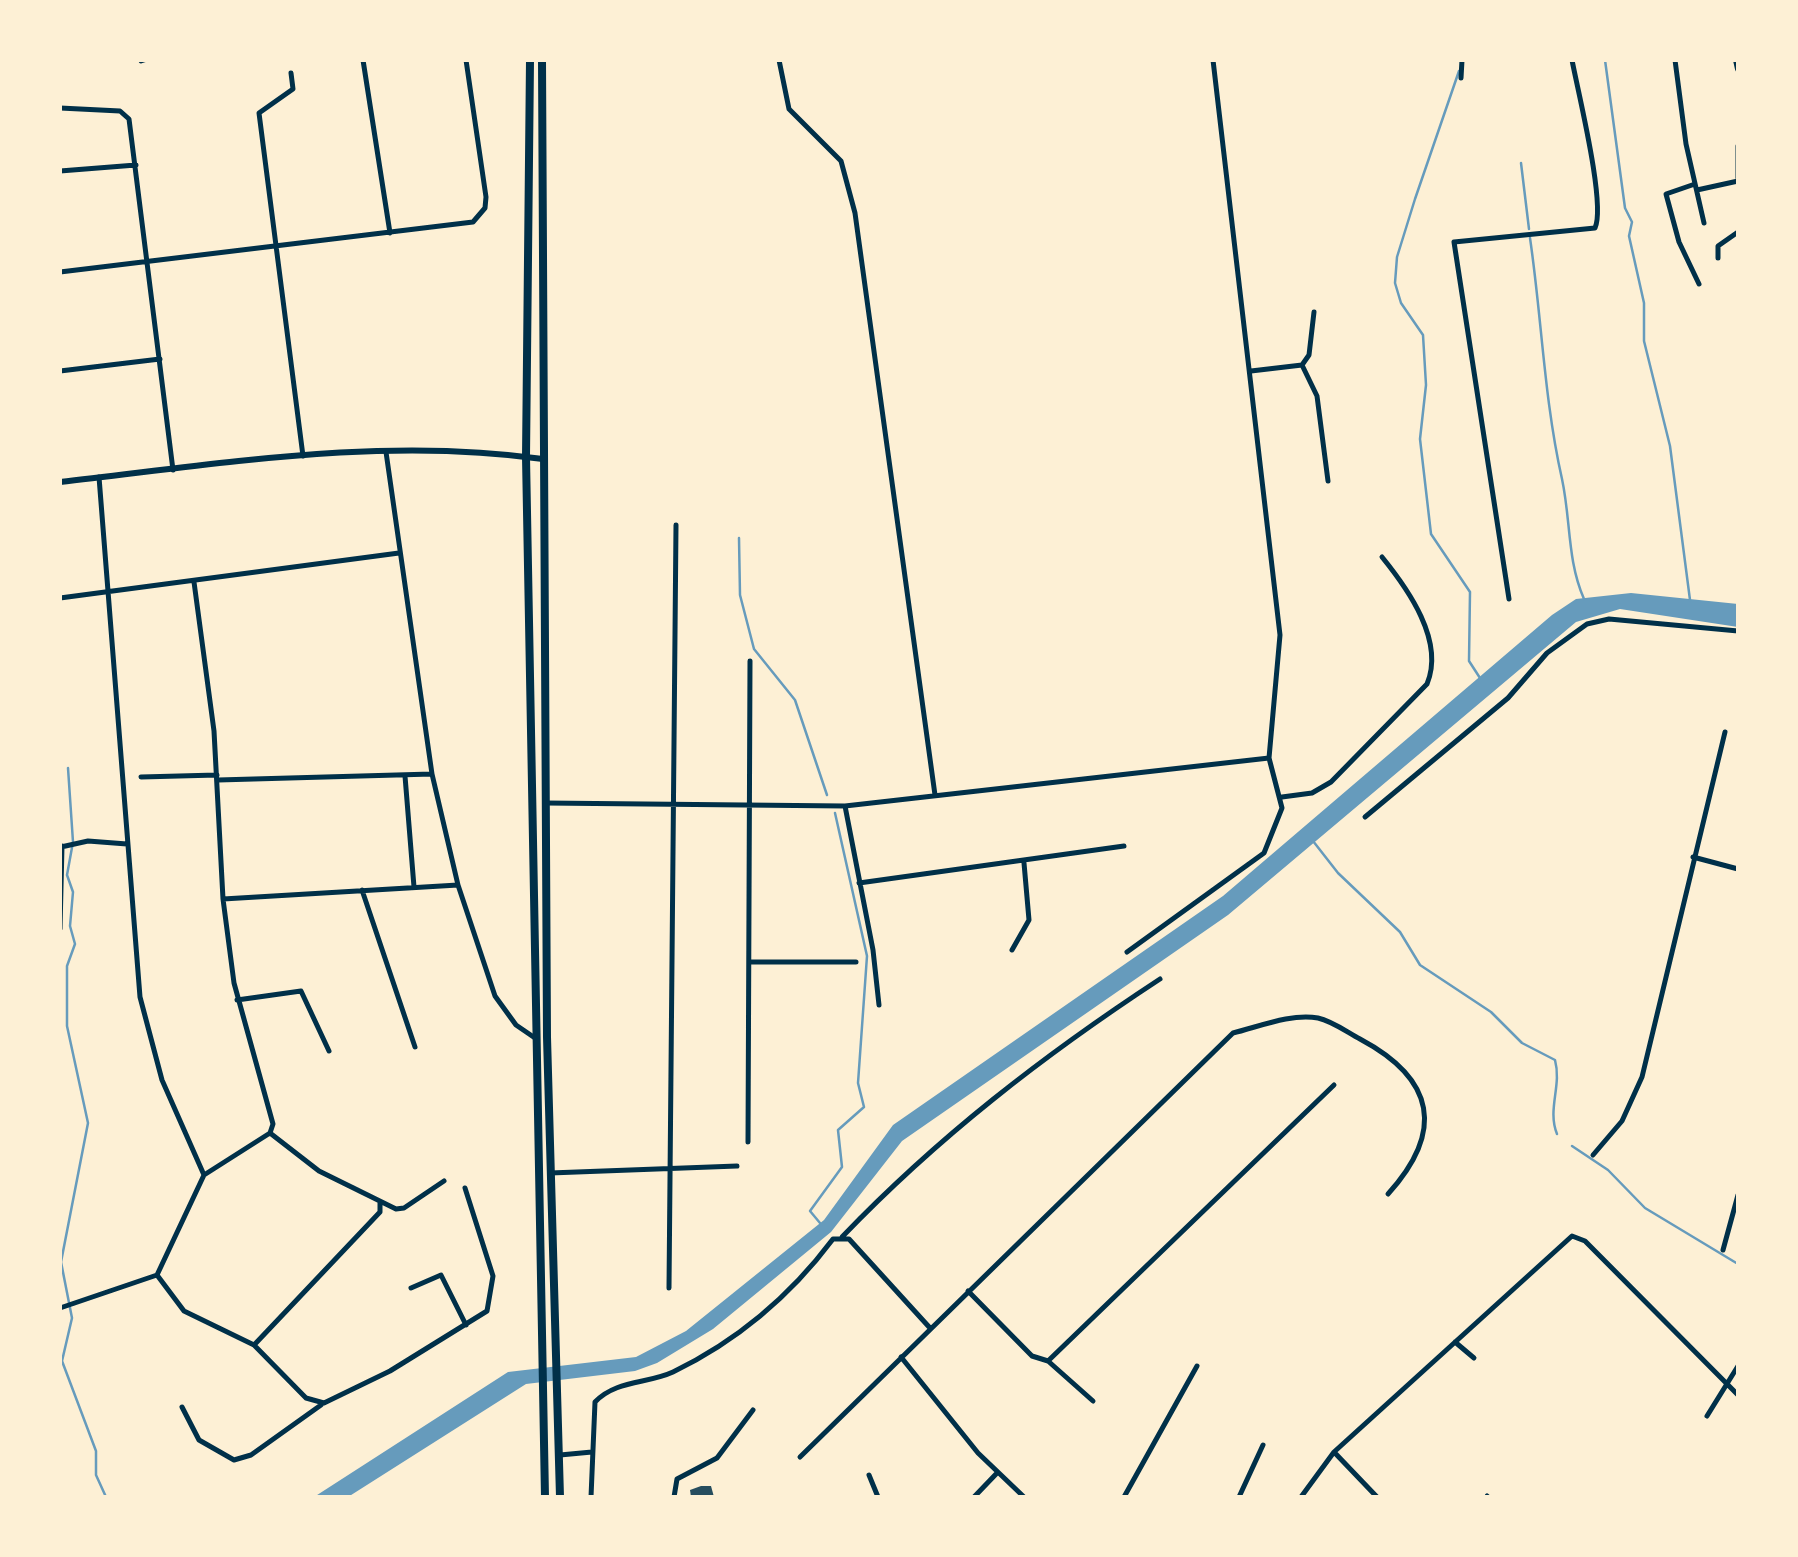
<!DOCTYPE html>
<html>
<head>
<meta charset="utf-8">
<style>
  body { margin:0 }
  #map { position:relative; width:1798px; height:1557px; overflow:hidden; background:#fdf0d5; font-family:Montserrat,sans-serif }
  canvas { display:block }
  .frame { position:absolute; inset:0; border:62px solid #fdf0d5; pointer-events:none }
</style>
</head>
<body>
<div id="map">
<canvas width="1798" height="1557"></canvas>
<div class="frame"></div>
</div>
<script>
const c = document.querySelector('canvas').getContext('2d');
c.lineJoin = 'round';
function fill(path, color) { c.fillStyle = color; c.fill(path, 'evenodd'); }
function stroke(path, color, width, dash) { c.strokeStyle = color; c.lineWidth = width; c.lineCap = dash ? 'butt' : 'round'; c.setLineDash(dash || []); c.stroke(path); }
fill(new Path2D(`
  M1631,593l107,11v23l-118,-18 -44,13 -348,293 -326,226 -71,91 -118,97 -56,34 -22,8 -109,13 -178,113h-34l194,-125 128,-15 50,-26 138,-111 69,-95 330,-229 329,-281 24,-16z`), '#669bbc');
stroke(new Path2D(`
  M1605,60l20,148 7,14 -3,14 15,67v38l26,105 20,154
  M1459,71l-44,128 -18,58 -2,26 6,20 22,32 3,50 -6,54 11,95 39,58 -1,69 11,17
  M1521,163l8,66
  M1530,238c12,82 14,161 32,241 9,42 5,81 22,120
  M739,538l1,57 14,54 41,51 32,95
  M68,768l5,74 -6,33 6,17 -3,34 5,18 -8,22v60l21,97 -27,139 11,56 -10,43 34,90v24l10,22
  M1313,841l25,32 62,59 20,33 71,47 31,31 33,17c7,26 -8,49 2,74
  M1572,1146l36,24 37,38 93,56
  M820,1223l-10,-12 32,-44 -4,-37 26,-23 -6,-24 9,-127 -32,-143`), '#669bbc', 2.5);
fill(new Path2D(`
  M701,1486h10l3,11h-23l-1,-7z`), '#264d5e');
stroke(new Path2D(`
  M363,60l27,173
  M779,60l10,49 52,52 14,52 80,582
  M1675,60l11,84 18,79
  M141,61l3,-1
  M291,73l2,16 -34,24 44,343
  M1461,78l1,-18
  M60,108l60,3 9,8 44,351
  M1738,146v32
  M60,171l76,-6
  M1695,184l-29,10 13,48 20,42
  M1697,190l41,-9
  M1718,258v-12l20,-14
  M60,272l413,-50 12,-14 1,-11 -20,-137
  M1302,365l15,31 11,85
  M60,371l100,-12
  M1251,371l51,-6 7,-10 5,-43
  M386,452l46,322 26,111 37,111 21,29 19,13
  M99,477l41,520 22,83 42,95
  M60,598l339,-45
  M1509,599l-55,-357 141,-14c11,-24 -17,-136 -23,-168
  M405,776l9,111
  M141,777l76,-2
  M218,780l214,-6
  M1282,797l30,-4 19,-11 96,-98c18,-43 -19,-95 -45,-127
  M545,803l300,3 424,-48
  M845,806l28,144 6,55
  M1365,817l143,-119 39,-45 40,-29 22,-5 129,12
  M61,847l27,-6 39,3
  M1693,857l45,12
  M859,883l265,-37
  M362,890l53,157
  M223,899l235,-14
  M60,929l2,-83
  M1012,950l17,-30 -5,-57
  M1127,952l137,-99 18,-45 -13,-50 11,-123 -67,-575
  M749,962h107
  M237,1000l64,-9 28,60
  M270,1133l49,38 77,38 8,-1 40,-27
  M748,1142l2,-481
  M1593,1155l29,-34 20,-44 83,-345
  M550,1173l187,-7
  M842,1237c96,-100 202,-182 318,-258
  M1723,1250l15,-55
  M157,1275l27,36 70,34 52,53 18,5 66,-32 97,-60 6,-35 -28,-88
  M411,1288l30,-13 25,50
  M669,1288l7,-763
  M968,1291l64,65 16,5 286,-276
  M60,1308l97,-33 47,-100 66,-42 3,-9 -39,-141 -11,-84 -9,-168 -20,-149
  M1455,1342l19,16
  M255,1344l125,-132v-9
  M901,1357l77,96 46,44
  M1048,1361l45,40
  M182,1407l17,33 35,20 17,-5 70,-50
  M1707,1416l31,-50
  M1334,1452l43,45
  M560,1455l32,-3
  M800,1457l433,-424c25,-6 58,-20 85,-15 14,3 29,14 42,21 75,40 85,92 28,155
  M869,1475l9,22
  M1487,1496l1,1
  M591,1497l4,-95c21,-22 52,-18 78,-30 64,-31 118,-77 160,-133h16l81,89
  M674,1497l3,-18 40,-21 36,-48
  M974,1497l23,-24
  M1124,1497l73,-131
  M1239,1497l24,-52
  M1301,1497l33,-45 238,-216 13,5 153,154`), '#003049', 5);
stroke(new Path2D(`
  M1736,60l2,9
  M60,482c160,-18 322,-46 483,-23`), '#003049', 6);
stroke(new Path2D(`
  M530,60l-4,397 19,1040
  M542,60l5,977 13,460`), '#003049', 8);
</script>
</body>
</html>
